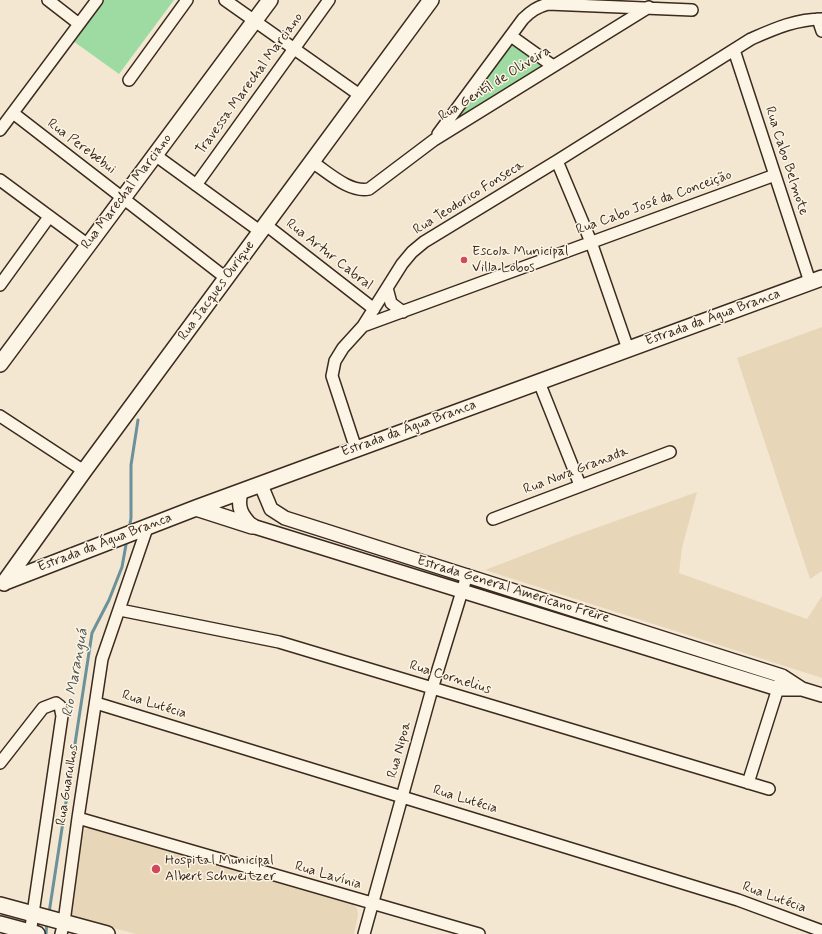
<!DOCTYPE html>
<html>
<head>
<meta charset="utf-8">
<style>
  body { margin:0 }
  canvas { display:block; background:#f3e7d1 }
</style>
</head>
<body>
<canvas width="822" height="934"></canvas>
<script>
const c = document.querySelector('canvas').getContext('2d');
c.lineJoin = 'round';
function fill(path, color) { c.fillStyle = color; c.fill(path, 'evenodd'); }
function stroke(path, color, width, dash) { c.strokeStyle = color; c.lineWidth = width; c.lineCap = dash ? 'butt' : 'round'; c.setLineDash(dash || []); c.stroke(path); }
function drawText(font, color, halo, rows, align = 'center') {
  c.font = font + ' Mynerve,sans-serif'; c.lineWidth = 3; c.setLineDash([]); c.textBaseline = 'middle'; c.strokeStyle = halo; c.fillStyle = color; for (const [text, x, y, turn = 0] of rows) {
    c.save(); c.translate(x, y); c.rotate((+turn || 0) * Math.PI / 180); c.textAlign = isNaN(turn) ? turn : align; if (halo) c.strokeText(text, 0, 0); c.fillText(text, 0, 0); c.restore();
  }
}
fill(new Path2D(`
  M822,327v244l-12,8 -73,-221z
  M697,492l-15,56 -3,25 128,46 15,-23v82l-337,-108 91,-35z
  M91,827l93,26 167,50 6,5 1,7 -4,19h-218l-60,-16 -6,-5 -2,-5 15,-74 1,-4z`), '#e8d6b9');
fill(new Path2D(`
  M101,0h73l-55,74 -46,-33z
  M511,36l42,30 -119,74z`), '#9edba2');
stroke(new Path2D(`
  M129,530l2,-12v-53l7,-45
  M49,913l43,-280 17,-33 13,-33 5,-28
  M46,934l1,-12`), '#6b919a', 3);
const minor = new Path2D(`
  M48,0l31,24
  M225,0l136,96
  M818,19l4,12
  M511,36l42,30
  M734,50l76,232
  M129,80l58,-80
  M13,113l213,165
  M0,130l97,-130
  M438,134l85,-115c8,-8 14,-12 25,-15l144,6
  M155,155l106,77
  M557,161l34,81 37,107
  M312,162c16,10 37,31 57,27l65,-49 215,-133
  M0,180l88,65
  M196,185l133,-185
  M266,225l108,84
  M0,285l49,-68
  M387,288l4,15 12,9
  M363,326l412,-151
  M539,382l41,103
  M0,416l84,55
  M356,449l-24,-73 3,-15 8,-13 20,-22 39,-62 10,-12 12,-10 133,-81 194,-122c23,-10 45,-20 71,-20
  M493,519l177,-67
  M120,610l159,32 490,147
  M96,703l642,197 84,31
  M0,763l43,-55 13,-5 4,3 2,10 -32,218
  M748,783l32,-101
  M78,818l401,116
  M61,934l3,-12 14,-104 24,-159 45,-131
  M364,934l68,-245 35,-114`);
const tertiary = new Path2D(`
  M261,485l10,24 14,9 497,158 20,13 20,6
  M241,492c-4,15 0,23 11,34l526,163h24`);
const secondary = new Path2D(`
  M0,364l270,-364
  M196,508l56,18
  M5,582l191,-74 626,-230
  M4,583l80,-112 347,-471
  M0,905l107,29
  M0,924l37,10`);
stroke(minor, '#3b2a1e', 14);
stroke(tertiary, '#3b2a1e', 16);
stroke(secondary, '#3b2a1e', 18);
stroke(minor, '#fcf5e5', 11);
stroke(tertiary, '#fcf5e5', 13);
stroke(secondary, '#fcf5e5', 15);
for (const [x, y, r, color] of [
  [464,260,4,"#d1495b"],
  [156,869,5,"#d1495b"]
]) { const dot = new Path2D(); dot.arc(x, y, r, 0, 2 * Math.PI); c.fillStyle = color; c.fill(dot); stroke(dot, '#fcf5e5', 1.5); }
drawText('14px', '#3b2a1e', '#fcf5e5', [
  ["Travessa Marechal Marciano",250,84,-54],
  ["Rua Gentil de Oliveira",495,84,-32],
  ["Rua Perebebui",81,147,37],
  ["Rua Cabo Belmote",786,161,72],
  ["Rua Marechal Marciano",127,192,-53],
  ["Rua Teodorico Fonseca",469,198,-32],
  ["Rua Cabo José da Conceição",654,203,-20],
  ["Rua Artur Cabral",329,255,38],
  ["Rua Jacques Ourique",217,291,-54],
  ["Estrada da Água Branca",713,318,-20],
  ["Estrada da Água Branca",409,429,-20],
  ["Rua Nova Granada",576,471,-21],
  ["Estrada da Água Branca",105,543,-21],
  ["Estrada General Americano Freire",513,590,17],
  ["Rua Cornelius",450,678,17],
  ["Rua Lutécia",154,705,17],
  ["Rua Nipoa",400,750,-75],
  ["Rua Guarulhos",68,785,-81],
  ["Rua Lutécia",465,800,17],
  ["Rua Lavínia",328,876,16],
  ["Rua Lutécia",774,898,20]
]);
drawText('14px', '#3b2a1e', '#fcf5e5', [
  ["Escola Municipal",472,252],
  ["Villa Lobos",472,268],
  ["Hospital Municipal",165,861],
  ["Albert Schweitzer",165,877]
], 'left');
drawText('italic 15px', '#4f5552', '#fcf5e5', [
  ["Rio Maranguá",76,673,-80]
]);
</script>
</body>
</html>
